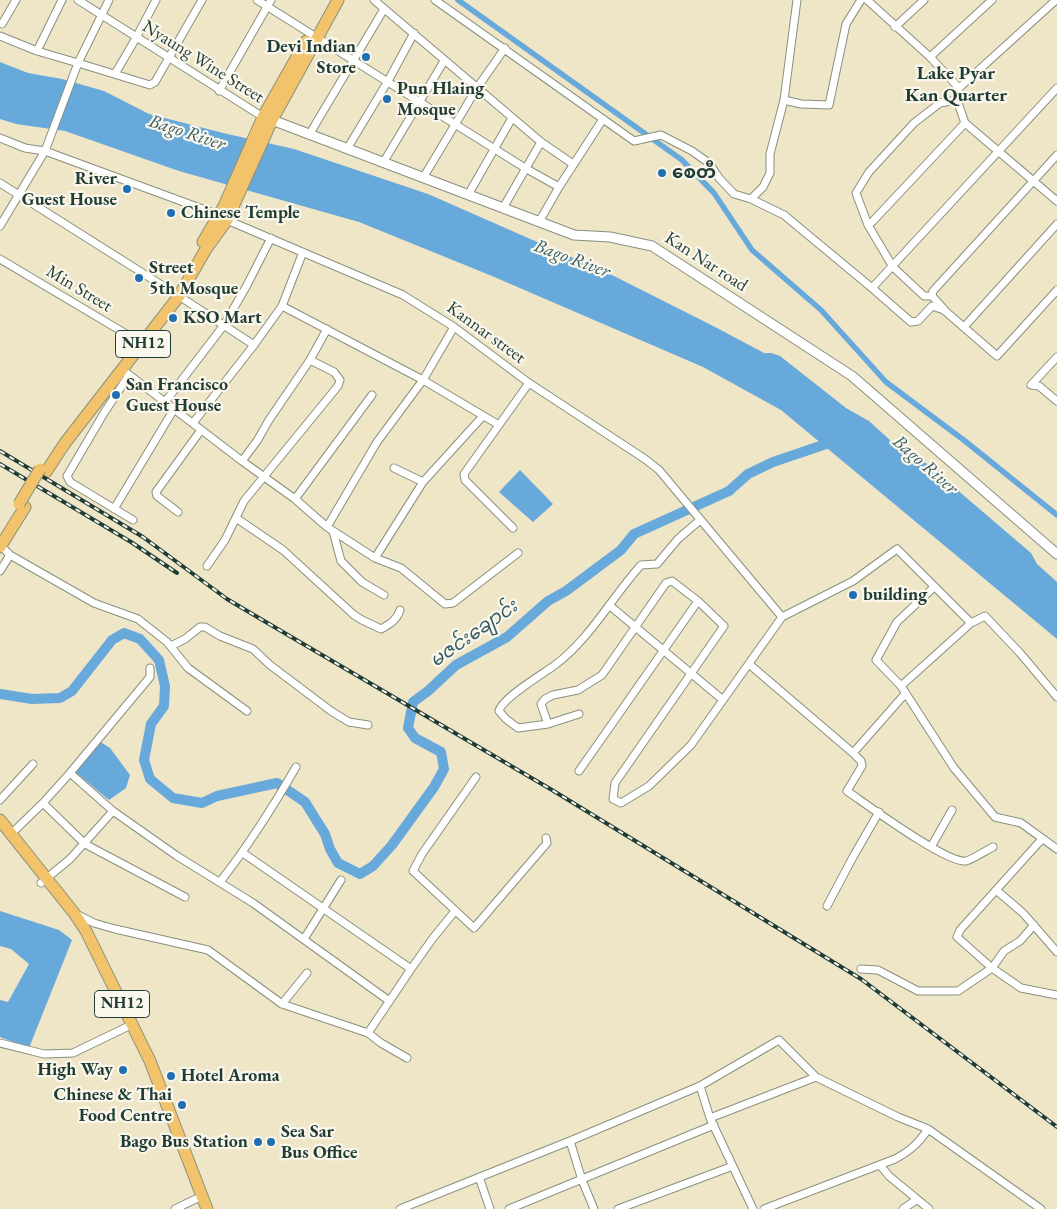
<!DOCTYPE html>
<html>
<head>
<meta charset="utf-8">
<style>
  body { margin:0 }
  canvas { display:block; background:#efe5c7 }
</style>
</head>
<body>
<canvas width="1057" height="1209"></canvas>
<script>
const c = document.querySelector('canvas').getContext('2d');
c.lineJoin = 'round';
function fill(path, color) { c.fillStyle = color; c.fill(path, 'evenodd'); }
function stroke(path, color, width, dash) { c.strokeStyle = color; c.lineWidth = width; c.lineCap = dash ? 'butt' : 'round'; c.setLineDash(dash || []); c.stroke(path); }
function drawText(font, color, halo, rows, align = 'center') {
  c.font = font + ' "EB Garamond","Noto Sans Myanmar",serif'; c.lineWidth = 4.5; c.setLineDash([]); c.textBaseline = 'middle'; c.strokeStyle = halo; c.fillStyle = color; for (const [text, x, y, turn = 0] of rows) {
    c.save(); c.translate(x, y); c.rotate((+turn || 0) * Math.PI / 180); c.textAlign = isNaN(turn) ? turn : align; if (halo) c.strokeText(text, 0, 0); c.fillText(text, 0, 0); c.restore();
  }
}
fill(new Path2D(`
  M0,62l28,11 34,6 42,12 45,23 74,19 71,16 134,45 182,80 109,55 45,24h7l9,3 66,52 23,13 23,21 48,30 22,22 69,59 6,11 20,18v57l-276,-229 -78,-43 -211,-91 -133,-54 -180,-51 -114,-40 -49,-7 -16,-5z
  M520,470l33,34 -20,18 -34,-30z
  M99,741l11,7 20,27 -4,13 -17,12 -35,-29z
  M0,911l59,19 13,10 -43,108 -29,-11v-37l8,2 21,-38 -18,-15 -11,-3z`), '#67a9db');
stroke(new Path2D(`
  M458,0l224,160 32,33 38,57 69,60 65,72 79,59 92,74`), '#67a9db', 5.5);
stroke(new Path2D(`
  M0,694l32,5 28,-1 12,-7 40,-51 12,-7 16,6 19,21 6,26 -1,20 -13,18 -7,36 6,19 23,19 29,5 15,-7 60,-13 28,19 20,32 5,15 8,14 22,11 13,-8 19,-21 42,-58 10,-18 -3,-17 -26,-14 -7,-10 5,-26 15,-11 28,-26 51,-28 41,-36 18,-10 55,-41 13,-16 95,-43 19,-17 25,-12 62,-21`), '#67a9db', 10);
const minor = new Path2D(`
  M78,0l185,117
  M109,0l-31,63 72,22 5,-3 47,-82
  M257,0l268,168 34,19
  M374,0l167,142 32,22
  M435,0l199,141 27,-6 31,16 17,12 10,15 15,16 17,5 33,16 88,73 185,-200
  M867,0l63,57 29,31
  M1056,0l-97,88 -2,12 8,23 92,78
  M2,24l14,-24
  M895,27l29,-27
  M0,36l37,15 41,12 -33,88 -20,-3 -25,-10
  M37,51l25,-51
  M930,57l62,-57
  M115,74l21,-36 20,-38
  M219,91l52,-91
  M784,100l17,4 28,1 17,-81 15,-24
  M309,135l75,-126
  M347,149l41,-68 26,-48
  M383,163l61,-102
  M423,178l54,-90 28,-40
  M0,183l179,113 75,49
  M468,195l44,-77
  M751,199l12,-12 7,-14v-19l14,-54 13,-100
  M503,208l38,-66
  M227,220l176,75 51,32 75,56 116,76 14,11 123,147 -91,128 -42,41 -28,17 -8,-4 2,-16 109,-157 -26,-25 -26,-20 -6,2 -64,92 -24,15 -25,5 -8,4 -4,5 7,20
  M539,222l20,-35 44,-68
  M868,225l5,-4 92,-98
  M0,226l45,-75 174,64
  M0,259l143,85
  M872,288l39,34 7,-1 14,-15 12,4 53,46 60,-66
  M932,296h-8l-31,-29 -25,-42 -12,-32 13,-21 45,-49 26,-20 17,-3
  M282,306l141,74 76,45 30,-42
  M944,309l-12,-13 1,-5 124,-136
  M964,327l93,-103
  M1057,357l-26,28 8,1 18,15
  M310,360l17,-31
  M123,370l119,91 53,38 32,28 48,31 26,10 44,36 8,-1 65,-50
  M129,375l-25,38 -37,63 3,6 63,38
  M165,402l59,-77 22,-38 25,-49
  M193,423l61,-78 28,-39 21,-54
  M499,425l-35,49 1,6 48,48
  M394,468l29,14
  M295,499l77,-104
  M114,509l60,-100
  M178,512l-21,-16 -1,-4 45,-62
  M236,518l47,32 71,65 8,5 19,9c9,-5 16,-9 19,-19
  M327,527l50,-85 46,-62 31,-53
  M333,531l8,30 21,21 22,13
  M1,546l9,9 84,48 44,16 29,23 21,26 59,43
  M375,558l48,-76 60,-66
  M207,566l18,-26 19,-39 94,-115 2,-6 -6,-8 -24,-12 -41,60 -12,21 -15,20
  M0,571l10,-16
  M934,587l-37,35 -21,38 25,26 53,82 41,49 26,6 36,26
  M609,605l114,95
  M782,617l71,-36 44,-32 74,74
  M171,646l14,-7 15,-12h5l15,9 33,13 17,16 61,46 18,11 19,3
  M749,664l104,89 52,-59
  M901,686l70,-63 14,-7 35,37 37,44
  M579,714l-31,10 -30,4 -12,-9 -7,-8c3,-13 44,-37 56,-46 35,-26 57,-68 86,-100l16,-1 21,-25 22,-19
  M853,753l8,8 1,5 -15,25c19,13 100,73 119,70 5,-1 21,-11 27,-14
  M579,771l119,-170
  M70,773l43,38 64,45 76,47 135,97
  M476,777l-54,77 -9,17 61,57 73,-85 -1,-5
  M0,800l33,-36
  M43,803l42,41 100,53
  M11,834l32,-31 27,-30 80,-96v-9
  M1042,839l-82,91 -3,7 35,31 29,20 36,7
  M931,847l21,-37
  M243,853l168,116
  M220,882c28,-36 53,-75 76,-115
  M41,883l29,-24 43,-48
  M996,890l27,23 34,39
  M827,906l26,-49 26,-45
  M76,914l18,9 21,6 93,21 74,54 86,29 43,-64 22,-31 22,-27
  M304,939l37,-59
  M861,969l17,1 40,21h40l34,-23 12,-17 16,-10 14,-16
  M282,1004l25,-31
  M368,1033l13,10 26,15
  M0,1043l44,11 29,-1 58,-28
  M700,1086l10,32 43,91
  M710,1118l106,-41
  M570,1141l12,39 12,29
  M880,1165l9,11 40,33
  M479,1177l11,32
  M175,1209l27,-13
  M400,1209l170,-68 130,-55 79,-46 37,37 82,40 30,12 113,80
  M509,1209l205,-84
  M618,1209l115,-43
  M764,1209l131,-50c15,-8 24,-16 33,-30
  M903,1209l13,-9`);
const tertiary = new Path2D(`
  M272,120l302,115 36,2 42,9 200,130 205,178`);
const trunk = new Path2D(`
  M203,242l21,-36 39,-89 43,-76
  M46,472l19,-29 114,-147 27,-47 21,-29 45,-100 66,-120
  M0,547l25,-40
  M0,820l74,93 12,18 64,130 57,148`);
stroke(minor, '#87917e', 9);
stroke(tertiary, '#87917e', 11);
stroke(trunk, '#87917e', 13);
stroke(minor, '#fff', 7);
stroke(tertiary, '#fff', 9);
stroke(trunk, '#f2c36a', 11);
const rail = new Path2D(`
  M0,451l143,86 84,62 32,19 293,172 309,189 196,148
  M0,464l131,78 46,31`);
stroke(rail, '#1f3d34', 4);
stroke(rail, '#fbf7ec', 2, [5.5]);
const trunkBridge = new Path2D(`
  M19,504l21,-35`);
stroke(trunkBridge, '#87917e', 13, []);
stroke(trunkBridge, '#f2c36a', 11);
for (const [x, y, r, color] of [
  [366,57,5,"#1f6fb2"],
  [387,99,5,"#1f6fb2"],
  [662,173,5,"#1f6fb2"],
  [127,189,5,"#1f6fb2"],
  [171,213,5,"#1f6fb2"],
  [139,278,5,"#1f6fb2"],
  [173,318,5,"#1f6fb2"],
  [116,395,5,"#1f6fb2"],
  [853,595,5,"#1f6fb2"],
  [123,1070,5,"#1f6fb2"],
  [171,1076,5,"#1f6fb2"],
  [182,1105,5,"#1f6fb2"],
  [258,1142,5,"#1f6fb2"],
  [271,1142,5,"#1f6fb2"]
]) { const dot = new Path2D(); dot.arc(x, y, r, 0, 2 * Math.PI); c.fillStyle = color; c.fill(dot); stroke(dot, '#fbf7ec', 2); }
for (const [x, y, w] of [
  [143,344,55],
  [122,1004,55]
]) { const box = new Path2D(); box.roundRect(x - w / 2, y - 13.5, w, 27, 4); c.fillStyle = '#fbf7ec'; c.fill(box); stroke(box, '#1f3d34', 1); }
drawText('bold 16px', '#1f3d34', null, [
  ["NH12",143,344],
  ["NH12",122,1004]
]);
drawText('bold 18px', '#1f3d34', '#fbf7ec', [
  ["Devi Indian",356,47,"right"],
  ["Store",356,68,"right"],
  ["Pun Hlaing",397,89],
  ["Mosque",397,110],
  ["စေတီ",672,173],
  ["River",117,179,"right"],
  ["Guest House",117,200,"right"],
  ["Chinese Temple",181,213],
  ["Street",149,268],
  ["5th Mosque",149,289],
  ["KSO Mart",183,318],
  ["San Francisco",126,385],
  ["Guest House",126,406],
  ["building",863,595],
  ["High Way",113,1070,"right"],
  ["Hotel Aroma",181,1076],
  ["Chinese & Thai",172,1095,"right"],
  ["Food Centre",172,1116,"right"],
  ["Sea Sar",281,1132],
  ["Bus Office",281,1153],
  ["Bago Bus Station",248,1142,"right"]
], 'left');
drawText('18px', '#1f3d34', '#fbf7ec', [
  ["Nyaung Wine Street",203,62,32],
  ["Kan Nar road",706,262,33],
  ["Min Street",79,289,31],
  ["Kannar street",486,333,36]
]);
drawText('bold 19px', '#1f3d34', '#fbf7ec', [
  ["Lake Pyar",956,74],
  ["Kan Quarter",956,96]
]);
drawText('italic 19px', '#355d66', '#fbf7ec', [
  ["Bago River",187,133,18],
  ["Bago River",572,259,20],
  ["Bago River",925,465,41],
  ["မဇင်းချောင်း",474,634,-35]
]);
</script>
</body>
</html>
